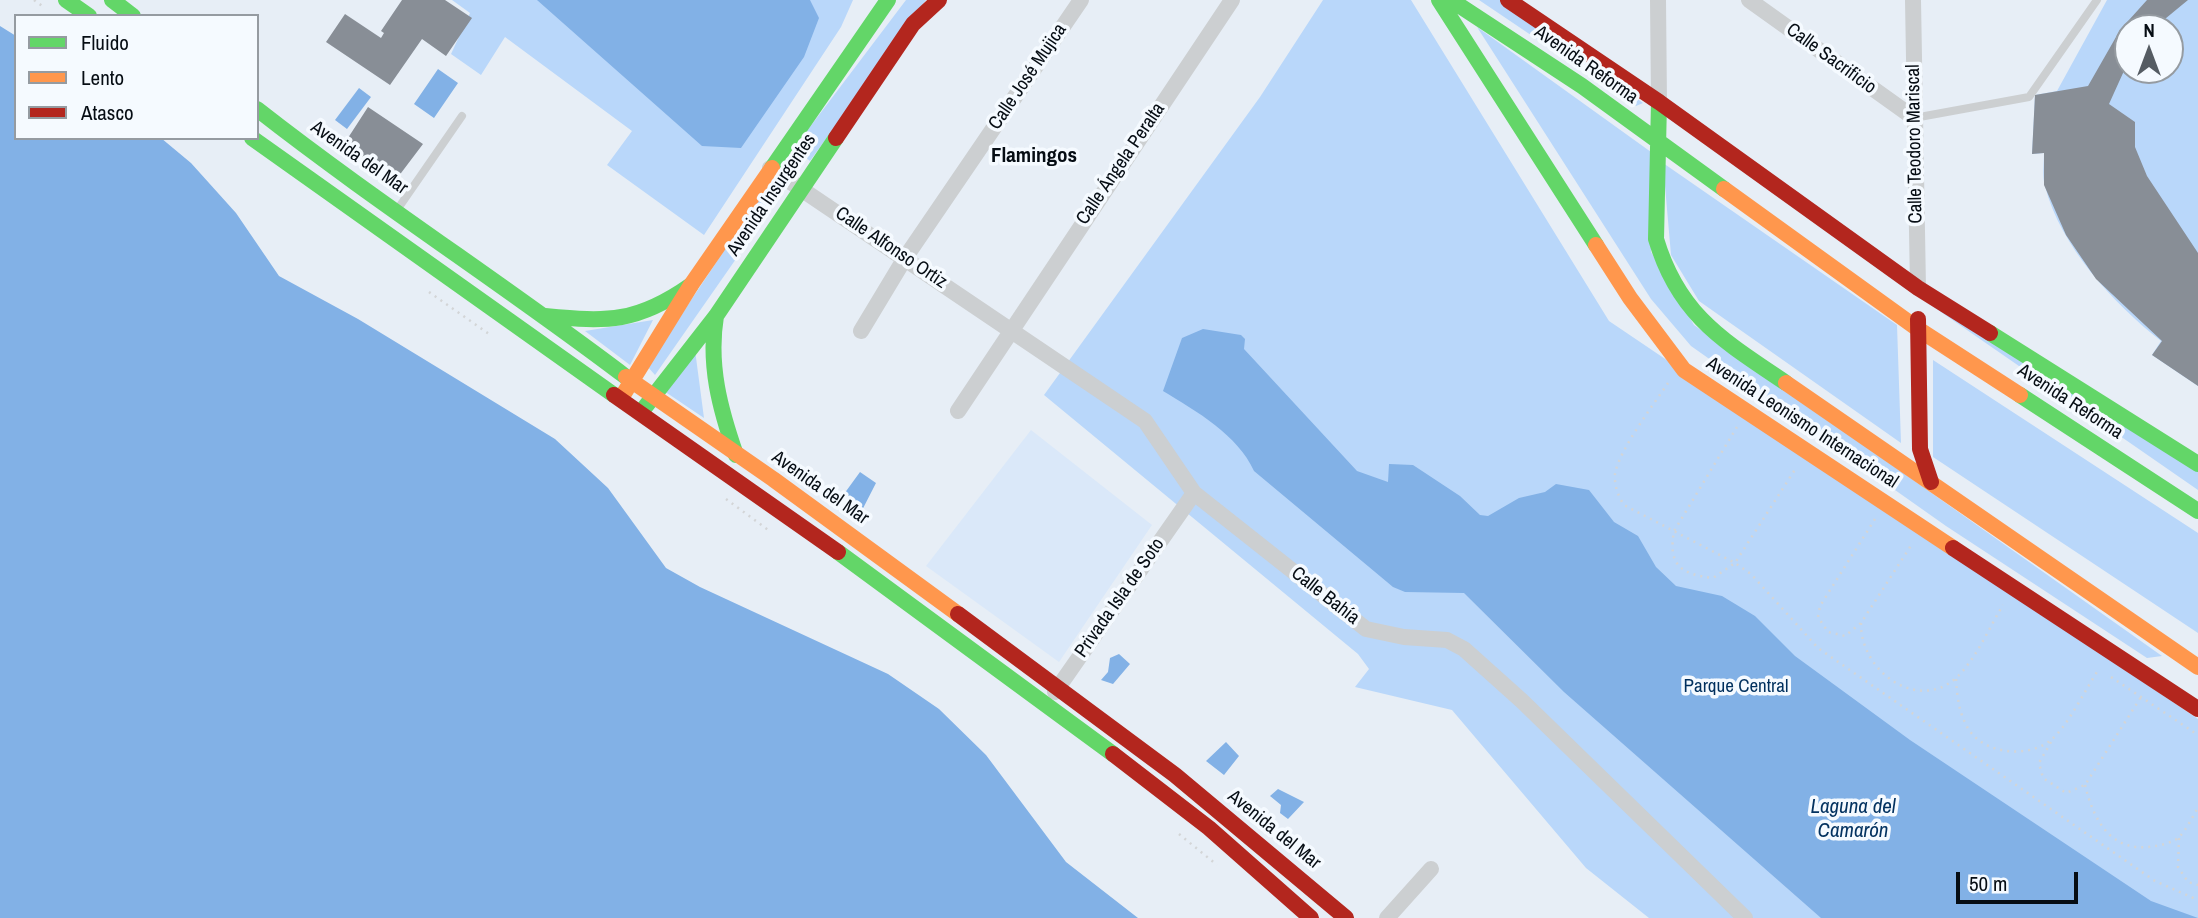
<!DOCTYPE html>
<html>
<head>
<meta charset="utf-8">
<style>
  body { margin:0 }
  #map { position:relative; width:2198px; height:918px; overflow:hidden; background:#e7eef6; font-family:"Archivo Narrow",sans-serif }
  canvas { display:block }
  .legend { position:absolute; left:14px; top:14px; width:245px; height:126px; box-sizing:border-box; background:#f5faff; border:2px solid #959ba1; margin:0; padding:9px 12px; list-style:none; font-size:21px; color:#060d14 }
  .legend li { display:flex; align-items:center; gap:14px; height:35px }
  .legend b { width:35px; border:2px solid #959ba1 }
  .north { position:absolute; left:2114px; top:14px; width:70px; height:70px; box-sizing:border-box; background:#f5faff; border:2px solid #959ba1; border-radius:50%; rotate:0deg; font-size:19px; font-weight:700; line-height:28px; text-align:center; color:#060d14 }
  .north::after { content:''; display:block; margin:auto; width:24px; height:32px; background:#555c63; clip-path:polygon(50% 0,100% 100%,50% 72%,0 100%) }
  .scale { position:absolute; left:1956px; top:872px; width:122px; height:32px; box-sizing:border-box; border:4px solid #060d14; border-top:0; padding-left:9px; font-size:21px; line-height:24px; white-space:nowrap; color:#060d14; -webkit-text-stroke:5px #f5faff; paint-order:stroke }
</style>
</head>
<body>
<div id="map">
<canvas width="2198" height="918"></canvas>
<ul class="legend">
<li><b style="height:9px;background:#63d668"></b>Fluido</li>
<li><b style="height:9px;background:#ff974d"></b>Lento</li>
<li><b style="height:9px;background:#b3261e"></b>Atasco</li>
</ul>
<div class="north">N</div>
<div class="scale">50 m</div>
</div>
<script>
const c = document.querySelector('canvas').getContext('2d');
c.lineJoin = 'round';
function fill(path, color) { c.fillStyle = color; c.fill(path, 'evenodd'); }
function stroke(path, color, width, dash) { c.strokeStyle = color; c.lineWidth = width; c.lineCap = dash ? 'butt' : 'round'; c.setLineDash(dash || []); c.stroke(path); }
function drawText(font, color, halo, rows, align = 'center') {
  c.font = font + ' "Archivo Narrow",sans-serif'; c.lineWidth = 7; c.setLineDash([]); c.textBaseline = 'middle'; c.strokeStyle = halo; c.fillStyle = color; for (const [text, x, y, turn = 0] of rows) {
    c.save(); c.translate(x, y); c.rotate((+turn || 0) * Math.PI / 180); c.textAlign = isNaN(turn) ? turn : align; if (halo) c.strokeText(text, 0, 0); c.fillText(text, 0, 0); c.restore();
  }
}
fill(new Path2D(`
  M1031,430l121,95 -93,137 -133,-96z`), '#dae8f9');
fill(new Path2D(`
  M452,0h401l-12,27 -137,208 -97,-70 25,-34 -127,-94 -24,38 -30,-21 19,-41z
  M906,0h20l-116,161 -16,-13z
  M1323,0h88l198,321 589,398v199h-549l-63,-50 -134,-158 -97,-23 14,-18 -11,-15 -314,-259 216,-298z
  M1479,0h21l143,103 -7,3z
  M2107,0h91v386l-46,-31 9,-14c-47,-37 -101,-95 -116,-155 -3,-10 -1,-22 -1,-33l-12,1 3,-59 22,-4zM2128,28h42v42h-42z
  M1477,27l174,125v100l43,73 468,331 -15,2 -201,-132 -255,-180 -40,-47z
  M1663,163l234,162 4,118 -202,-142 -28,-46z
  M778,184l4,9 -127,182 -8,-9 121,-181z
  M1928,303l270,154v33z
  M653,320l-23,45 -45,-34z
  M695,350l9,68 -43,-29z
  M1933,360l265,173v100l-265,-176z`), '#b9d7fa');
fill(new Path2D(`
  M537,0h273l9,18 -15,39 -63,91 -39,-2z
  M0,26l16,10v102h145l30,25 45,50 43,63 79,43 197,120 53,49 58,80 34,19 188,87 51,35 47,46 80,107 72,56h-1138z
  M438,69l20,14 -24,35 -20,-14z
  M359,88l12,9 -24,32 -12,-9z
  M1203,329l38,6 4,4 -1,10 113,122 31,11 1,-18 24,1 47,31 20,19 8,1 31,-18 26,-6 11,-8 33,6 25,32 24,14 18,31 20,19 46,10 33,20 40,40 115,84 241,161 47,17h-377l-257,-226 -100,-99 -59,-1 -12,-5 -139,-116c-16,-36 -58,-60 -91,-80l19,-53z
  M860,472l16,11 -20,39 -12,-28z
  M1119,654l11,10 -17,20 -12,-4 7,-8 2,-14z
  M1226,742l13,14 -15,19 -18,-14z
  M1278,789l26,13 -16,17 -8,-6 1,-8 -11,-9z`), '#82b1e6');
fill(new Path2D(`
  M402,0h43l27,18 -26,38 -24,-17 -32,46 -64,-43 19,-28 36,24 3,-5 -3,-2z
  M2147,0h41l-34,28h-26v34l-19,42 26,18v25l12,29 51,77v133l-46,-31 10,-14 -66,-62 -30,-44 -22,-50v-32l-12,1 3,-59 53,-9 32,-56z
  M368,107l55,37 -28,37 -10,2v-8l-8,2v-7h-7v-6l-8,1v-6l-7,1 -1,-7 -8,-1v-11z`), '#888e96');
stroke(new Path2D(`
  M34,0l11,8
  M429,292l60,42
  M1668,383c-14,21 -49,67 -53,91 -1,11 3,22 9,31l111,58 16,11 67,74 337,233 43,19
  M1737,427l-63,104c-6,34 6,43 39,47l22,-15 61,-95
  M726,499l45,33
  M1875,519l-55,87 -2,11 10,15 17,4 16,-13 51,-79
  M1861,623c-1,49 58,90 96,54 19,-18 32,-49 46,-72
  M2111,677l87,58
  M1956,679c1,18 3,35 13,51 17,25 60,28 82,10 17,-14 35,-52 48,-71
  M2051,742l-12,21 4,15 23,15 19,-8 56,-88
  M2085,785c9,37 27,69 70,61 7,-1 20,-4 25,-10 7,-7 12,-19 18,-28
  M1179,834l38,31
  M2179,838l-1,29 10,15 10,3`), '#d3d5d7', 2.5, [2, 5]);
stroke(new Path2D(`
  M1914,118l115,-21 68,-97
  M397,210l65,-94`), '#cccfd1', 8);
stroke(new Path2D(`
  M1658,0l1,102
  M1749,0l165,118
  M1913,0l5,288
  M770,168l375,253 49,72 172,136 38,8 43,3 17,9 58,52 223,217
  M861,331l44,-73 176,-258
  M958,411l274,-411
  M1055,692l139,-199
  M1387,918l44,-49`), '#cccfd1', 16);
stroke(new Path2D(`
  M66,0l23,16
  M112,0l21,16
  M1439,0l157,245
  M1451,0l131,86 142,103
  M1659,102l-3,137c23,77 68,102 130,144
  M257,109c120,94 248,176 369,268
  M252,138l362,257
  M772,168l116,-168
  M545,316c63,6 92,7 146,-31
  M716,316c-8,49 4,93 20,139
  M1990,333l208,131
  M2020,395l178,116
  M642,411l74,-95 120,-178
  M838,552l275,202`), '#63d668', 16);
stroke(new Path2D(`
  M1724,189l194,140 102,66
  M1596,245l34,53 54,72 269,178
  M626,377l147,102 185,135
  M1786,383l412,284
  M623,395l68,-110 81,-117`), '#ff974d', 16);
stroke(new Path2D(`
  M1508,0l151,102 259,186 72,45
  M836,138l77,-114 26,-24
  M1918,319l2,130 11,33
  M614,395l224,157
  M1953,548l245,161
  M958,614l217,161 171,143
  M1113,754l96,74 102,90`), '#b3261e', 16);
drawText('19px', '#060d14', '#f5faff', [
  ["Calle Sacrificio",1831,59,36],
  ["Avenida Reforma",1586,65,35],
  ["Calle José Mujica",1028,77,-56],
  ["Calle Teodoro Mariscal",1915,144,-91],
  ["Avenida del Mar",359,158,35],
  ["Calle Ángela Peralta",1121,164,-56],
  ["Avenida Insurgentes",772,195,-56],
  ["Calle Alfonso Ortiz",891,248,34],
  ["Avenida Reforma",2070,402,33],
  ["Avenida Leonismo Internacional",1802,423,33],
  ["Avenida del Mar",820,488,35],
  ["Calle Bahía",1325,596,38],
  ["Privada Isla de Soto",1120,598,-55],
  ["Avenida del Mar",1274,830,39]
]);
drawText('19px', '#01305e', '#f5faff', [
  ["Parque Central",1736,687]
]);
drawText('bold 21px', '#060d14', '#f5faff', [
  ["Flamingos",1034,156]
]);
drawText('italic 21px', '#033260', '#f5faff', [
  ["Laguna del",1853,807],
  ["Camarón",1853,831]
]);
</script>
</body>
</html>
